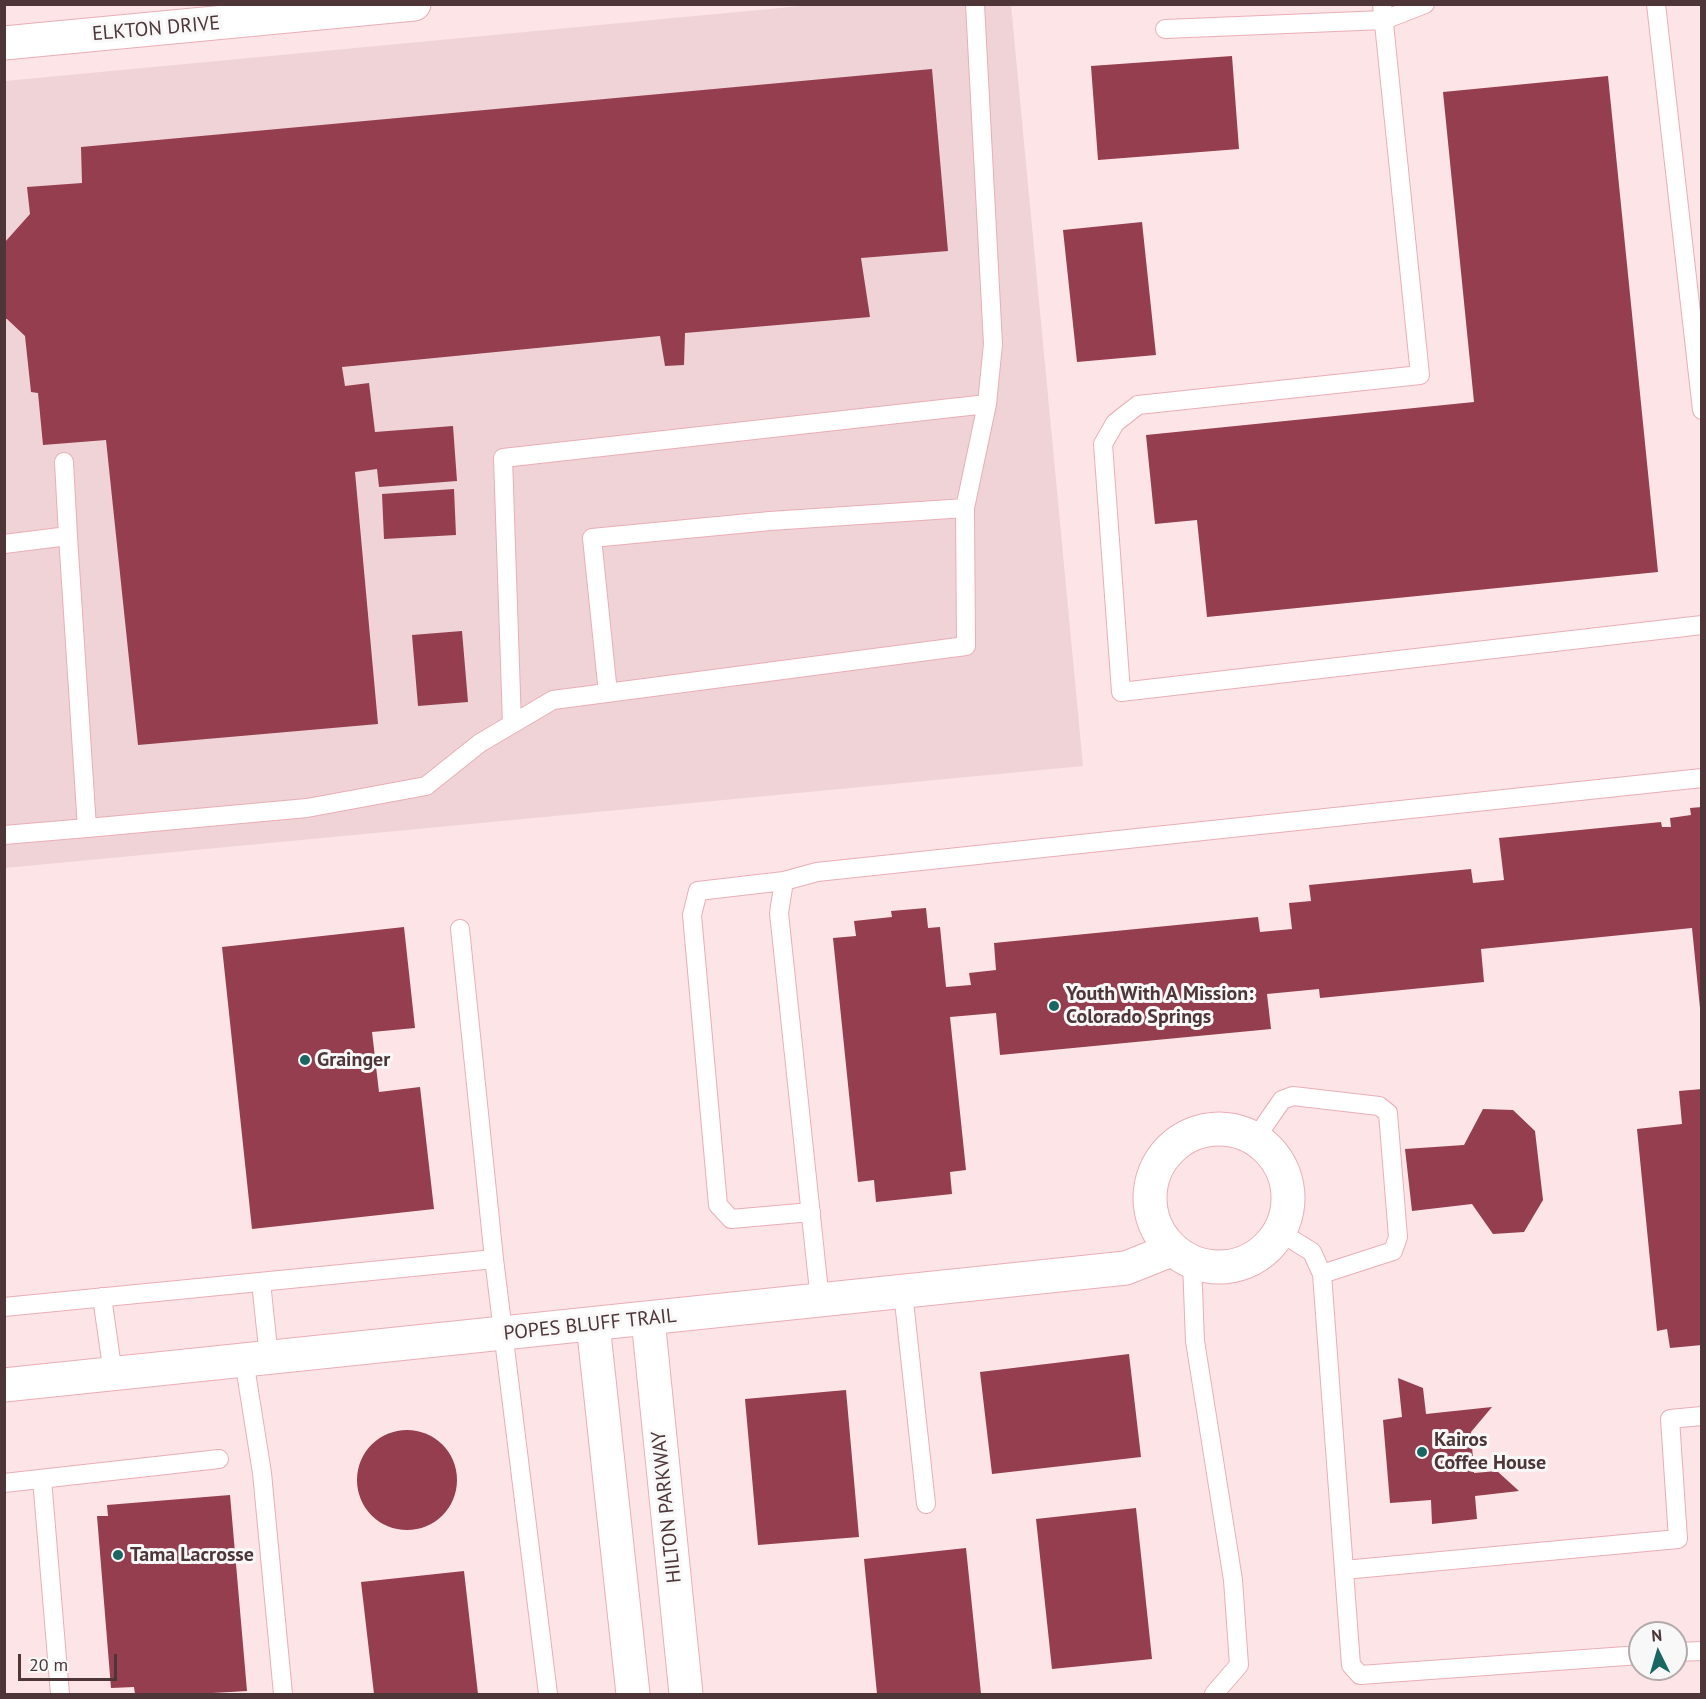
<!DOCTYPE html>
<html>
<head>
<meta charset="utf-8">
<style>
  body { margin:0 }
  #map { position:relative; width:1706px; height:1699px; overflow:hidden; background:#fde4e7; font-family:"PT Sans",sans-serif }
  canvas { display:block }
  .frame { position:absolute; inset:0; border:6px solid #4d3538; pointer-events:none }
  .north { position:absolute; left:1628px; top:1621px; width:60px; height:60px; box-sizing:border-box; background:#f8f8f8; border:2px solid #b4aaab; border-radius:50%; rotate:355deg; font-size:16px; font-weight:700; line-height:24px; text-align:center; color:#4d3538 }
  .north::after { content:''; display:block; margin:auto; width:21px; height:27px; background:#196662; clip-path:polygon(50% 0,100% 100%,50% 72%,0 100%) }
  .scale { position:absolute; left:18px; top:1654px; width:99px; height:27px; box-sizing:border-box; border:3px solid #4d3538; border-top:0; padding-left:8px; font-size:18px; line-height:21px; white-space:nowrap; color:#4d3538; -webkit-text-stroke:4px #f8f8f8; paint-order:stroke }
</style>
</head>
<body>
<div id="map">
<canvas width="1706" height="1699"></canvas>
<div class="frame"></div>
<div class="north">N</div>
<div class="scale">20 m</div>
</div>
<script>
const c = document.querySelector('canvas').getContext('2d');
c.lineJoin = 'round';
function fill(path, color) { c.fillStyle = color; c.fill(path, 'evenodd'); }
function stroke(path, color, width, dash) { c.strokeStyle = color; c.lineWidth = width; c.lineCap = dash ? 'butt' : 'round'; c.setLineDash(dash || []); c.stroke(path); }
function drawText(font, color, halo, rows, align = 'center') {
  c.font = font + ' "PT Sans",sans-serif'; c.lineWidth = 6; c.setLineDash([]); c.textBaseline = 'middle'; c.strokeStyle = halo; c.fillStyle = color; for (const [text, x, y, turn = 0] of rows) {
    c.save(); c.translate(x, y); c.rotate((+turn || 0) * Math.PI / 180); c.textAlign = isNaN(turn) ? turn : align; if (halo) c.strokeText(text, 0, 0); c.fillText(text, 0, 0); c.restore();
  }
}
fill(new Path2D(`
  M812,5h199l72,761 -1078,102v-787z`), '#efd3d6');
fill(new Path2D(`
  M1232,56l7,93 -141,11 -7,-94z
  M932,69l16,182 -87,7 9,59 -185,16 -1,32 -19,1 -5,-30 -318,31 3,19 24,-3 6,49 78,-6 4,55 -78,6 -2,-18 -22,3 23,252 -240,21 -32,-305 -63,5 -5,-52 -7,-1 -6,-56 -18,-17h-2v-77l25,-28 -3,-27 55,-4 -1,-36z
  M1608,76l50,496 -451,45 -10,-97 -42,4 -9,-89 328,-33 -31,-310z
  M1142,222l14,133 -79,7 -14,-132z
  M454,489l2,46 -72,4 -2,-45z
  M462,631l6,71 -50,4 -6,-71z
  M1702,807v201h-2l-8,-80 -211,21 3,33 -164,16 -1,-9 -52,5 4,35 -271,26 -4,-42 -46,4 16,153 -16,2 2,22 -76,8 -2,-22 -16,2 -25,-244 23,-2 -2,-15 38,-4 -1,-6 35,-3 2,20 12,-1 6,60 25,-2 -2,-12 27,-3 -2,-27 264,-26 2,15 32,-3 -3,-26 22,-2 -2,-16 162,-16 2,14 31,-3 -5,-42 162,-16 1,5h9l-1,-9 21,-3 -1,-7z
  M404,927l11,101 -43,4 7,60 41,-5 14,122 -182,20 -30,-282z
  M1702,1089v256l-32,3 -3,-19 -10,2 -20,-202 45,-5 -3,-33z
  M1483,1109l30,1 22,21 8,69 -19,32 -31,2 -21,-30 -60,7 -7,-62 59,-4z
  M1129,1354l12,103 -149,17 -12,-102z
  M1398,1378l25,10 3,26 66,-7 -21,25 3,41 23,-2 22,20 -44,5 2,23 -45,5 -1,-24 -41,3 -7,-83 19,-3z
  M846,1390l13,147 -101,8 -13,-146z
  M357 1480a50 50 0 1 1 100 0a50 50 0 1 1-100 0Z
  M230,1495l17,196 -51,3h-61l-1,-7 -23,1 -14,-172h11l-1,-11z
  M1136,1508l16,151 -100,10 -16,-150z
  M966,1548l15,146h-104l-13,-135z
  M464,1571l14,123h-104l-13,-112z`), '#943e4f');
const service = new Path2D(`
  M1382,4l38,371 -282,30 -23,18 -12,21 18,248 581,-67
  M1656,4l46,406
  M1165,29l219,-9 41,-16
  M64,462l4,74
  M4,544l64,-8 19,292 220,-20 119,-22 54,-43 73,-43 413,-54 -1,-138 22,-104 6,-60 -18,-340
  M608,693l-16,-155 178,-17 195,-13
  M512,724l-9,-266 484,-54
  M4,835l83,-7
  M784,881l-86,10 -6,24 26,290 13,14 80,-7
  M1255,1139l27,-39 11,-4 86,10 9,7 10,124 -5,14 -71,23
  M1280,1232l32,20 10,22 29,391 9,10 280,-20
  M494,1259l54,435
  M1192,1263l3,78 38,239 6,85 -25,29
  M261,1282l8,76
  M903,1292l23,212
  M102,1297l11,77
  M820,1301l-41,-388 5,-32 33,-9 885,-94
  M4,1307l490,-48 -34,-330
  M244,1360l18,113 21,221
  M42,1479l18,215
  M4,1483l215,-24
  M1344,1570l334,-31 -8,-120 32,-3
  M1676,1652l26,-1`);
const minor = new Path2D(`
  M1150 1198a69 69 0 1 1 138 0a69 69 0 1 1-138 0Z
  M648,1319l38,375
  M593,1324l40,370
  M4,1385l1122,-117 45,-18`);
const tertiary = new Path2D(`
  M4,43l410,-39`);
stroke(service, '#e9aeb6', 20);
stroke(minor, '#e9aeb6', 35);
stroke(tertiary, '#e9aeb6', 35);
stroke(service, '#fff', 18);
stroke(minor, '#fff', 33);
stroke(tertiary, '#fff', 33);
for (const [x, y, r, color] of [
  [1054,1006,6,"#196662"],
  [305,1060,6,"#196662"],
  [1422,1452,6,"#196662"],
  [118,1555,6,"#196662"]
]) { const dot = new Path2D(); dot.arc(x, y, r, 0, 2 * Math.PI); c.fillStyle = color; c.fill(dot); stroke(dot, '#f8f8f8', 2); }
drawText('20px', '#4d3538', '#f8f8f8', [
  ["ELKTON DRIVE",156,29,-5],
  ["POPES BLUFF TRAIL",590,1325,-6],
  ["HILTON PARKWAY",667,1507,-96]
]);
drawText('bold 20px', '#4d3538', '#f8f8f8', [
  ["Youth With A Mission:",1066,994],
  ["Colorado Springs",1066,1017],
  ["Grainger",317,1060],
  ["Kairos",1434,1440],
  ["Coffee House",1434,1463],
  ["Tama Lacrosse",130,1555]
], 'left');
</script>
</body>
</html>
